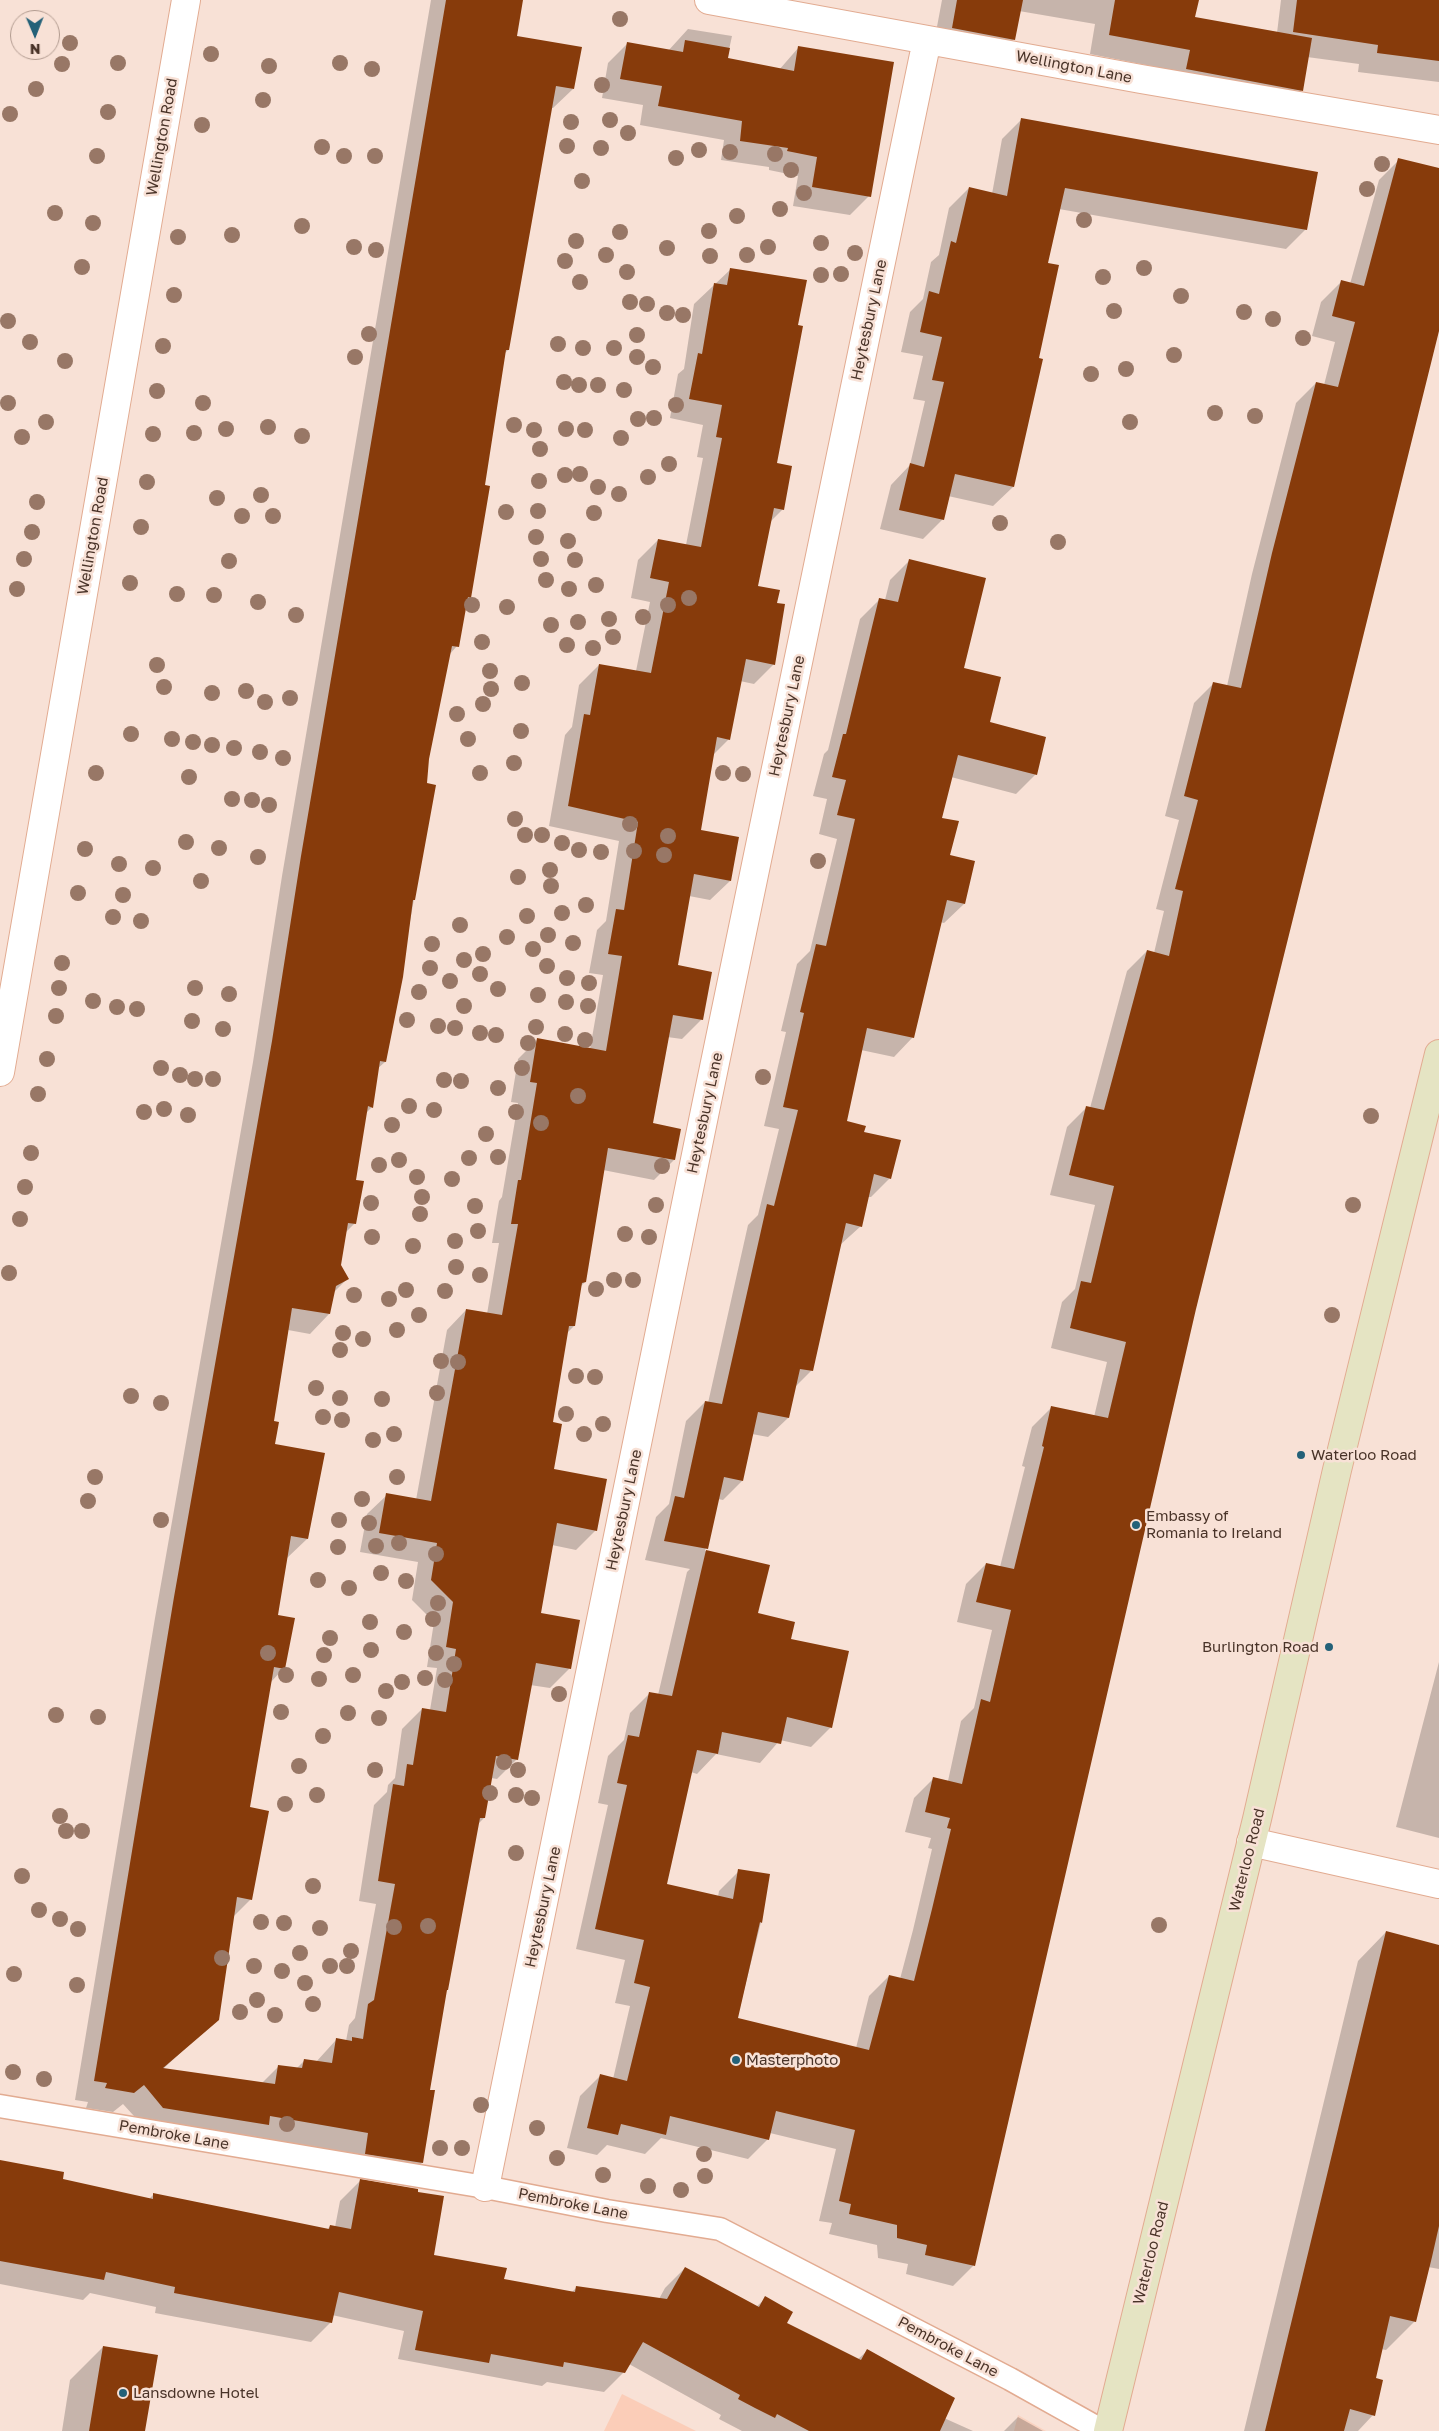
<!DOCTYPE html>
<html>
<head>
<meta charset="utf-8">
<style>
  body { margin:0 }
  #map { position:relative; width:1439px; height:2431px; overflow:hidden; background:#f8e1d6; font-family:"Golos Text",sans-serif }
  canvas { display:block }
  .north { position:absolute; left:10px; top:10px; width:50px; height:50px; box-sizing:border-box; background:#f8e1d6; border:1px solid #b29b90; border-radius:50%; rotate:179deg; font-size:14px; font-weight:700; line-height:20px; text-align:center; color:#493328 }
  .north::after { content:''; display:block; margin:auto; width:18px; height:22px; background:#246178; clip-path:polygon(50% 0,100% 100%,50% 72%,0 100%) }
</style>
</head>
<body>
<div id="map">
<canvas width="1439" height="2431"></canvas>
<div class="north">N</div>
</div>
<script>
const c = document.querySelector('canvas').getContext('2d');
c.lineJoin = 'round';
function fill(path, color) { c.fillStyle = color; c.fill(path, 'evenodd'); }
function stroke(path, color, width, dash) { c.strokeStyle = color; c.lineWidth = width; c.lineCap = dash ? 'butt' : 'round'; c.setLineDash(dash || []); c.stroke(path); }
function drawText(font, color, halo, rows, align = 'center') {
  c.font = font + ' "Golos Text",sans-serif'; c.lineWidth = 5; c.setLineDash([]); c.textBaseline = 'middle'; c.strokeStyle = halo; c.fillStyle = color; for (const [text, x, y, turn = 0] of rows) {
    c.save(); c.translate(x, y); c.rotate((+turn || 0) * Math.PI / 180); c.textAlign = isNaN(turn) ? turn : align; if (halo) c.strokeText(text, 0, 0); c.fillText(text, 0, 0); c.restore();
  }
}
fill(new Path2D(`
  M1018,2415l28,16h-32z`), '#f9d2c0');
fill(new Path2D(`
  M622,2394l74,37h-92z`), '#fbcdb8');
fill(new Path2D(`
  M431,0h90l-6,37 58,52 -20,19h-2l-43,242 -3,3 -21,133 -14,111 -4,4 -9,45 -8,9 -21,104 -14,140 -29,163 -8,7 -5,38 -6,6 -11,68v42l-10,10 -5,32 7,14 -14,14 -4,21 -19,20 -22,-4 -15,92 1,23 33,94 -20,19 -10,58 7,52 -14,15 -21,125 2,91 -18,18 -16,102 -54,50 99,14 17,-17 17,3 8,-8 12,1 20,-22 10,1 3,-16 6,-7 21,-114 -17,-3 15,-96 13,-13 1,-7 7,-7 7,-49 20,-20 8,1 7,-42 -10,-1 7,-45 -22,-22 6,-38 -58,-10 7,-38 20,-19 29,5 31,-170 19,-20 21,4 12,-71h-7l7,-42 3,-4 16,-94 -7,-1 7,-43 19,-19 53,9 13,-74 -14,-2 8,-43 9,-9 13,-80 -70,-15 16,-91 7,-8 7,-42 20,-20 37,6 14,-69 -19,-4 7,-38 20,-20 28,5 17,-87 -6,-1 6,-32 -33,-7 8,-44 6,-5 10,-65 37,-35 66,57 -21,138 7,45 -13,13 -13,65 19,17 -2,60 -20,20 -14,-3 -11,58 -16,16 -14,76 31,50 -20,19 -21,-4 -12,70 25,53 -20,20 -15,-2 -16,87 29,6 -6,30 -20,20 -51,-10 -18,112 -5,5 -6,39 -7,7 -16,90 1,47 44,60 -20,20 -24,-5 -13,69 31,54 -20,20 -20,-3 -13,74 -20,20 -6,-1 -7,40 -6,6 -31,166 -2,2 -17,99 -6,72 -20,19 -56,-9 3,-20 -93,-16 -8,7 -104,-17 -21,-23 -10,8 -27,-4 2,-6 -13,-2 80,-482 98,-556 29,-186z
  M942,0h255l-3,18 83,15 4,-33h158v82l-81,-10 1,-8 -52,-7 -5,33 -20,20 -115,-22 4,-18 -81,-16 5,-30 -76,-13 -5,28 -20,20 -61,-11z
  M688,29l44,7 -5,23 52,11 20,-23 70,149 -19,19 -57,-9 5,-30 -29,-6v-3l-48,-7 3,-20 -84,-15 3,-20 -41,-7 6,-35 19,-19 41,7z
  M1022,119l284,110 -20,20 -227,-40 -12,55 -10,95 -24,128 -20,19 -45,-10 -5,23 -20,20 -43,-10 11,-44 19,-20 15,-64 -12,-2 10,-43 -22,-4 9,-40 13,-13 8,-37 8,-7 10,-47 20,-20 23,6 10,-55z
  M1399,160l40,9v157l-245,982 -221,958 -20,20 -47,-12 2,-10 -30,-6 -1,-13 -48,-11 3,-11 -13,-2 17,-72 -66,-16 -2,6 -20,20 -87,-21 -16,16 -38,-9 -10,10 -30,-7 13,-52 20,-20 13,3 17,-73 -15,-3 10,-43 -49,-11 32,-144 -10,-2 10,-47 16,-16 6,-27 20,-20 8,2 29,-123 3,-3 -45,-9 11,-43 13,-13 17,-83 19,-19 3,1 40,-178 10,-10 21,-86 -15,-3 22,-94 -5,-1 16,-67 13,-13 27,-112 -18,-5 8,-35 -14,-3 11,-42 4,-4 32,-131 20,-20 5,1 5,-20 20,-20 78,163 48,51 -20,20 -65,-17 -10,41 7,38 16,48 -20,19 -4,-1 -27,115 -19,20 -33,-7 -15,72 17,11 27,45 -19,19h-3l-7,29 -21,19 -28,125 -18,18 -6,30 -20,19 -16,-3 -10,47 -19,19 -5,-1 -13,52 63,15 -11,48 33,26 41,87 -20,20 -31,-7 -20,23 -44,-9 -19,20 -6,-2 -25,113 52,12 1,-6 20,-20 22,51 -24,97 119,29 13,-52 20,-20 11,3 13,-49 19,-81 -4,-1 3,-10 -26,-6 9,-34 20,-20 14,3 13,-60 13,-13 18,-78 -35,-8 9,-38 20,-20 14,3 25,-100 -3,-1 10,-39 20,-20 42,10 13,-55 -56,-14 11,-46 13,-13 20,-84 -45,-10 17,-68 20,-20 3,1 37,-137 20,-20 7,2 10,-42 -8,-2 23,-89 -14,-4 29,-113 20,-20 13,3 25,-112 44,-171 20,-20 8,2 11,-43 -23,-6 9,-34 20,-20 9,2 29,-104z
  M1439,1662v176l-43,-11z
  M1386,1932l53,14v323l-11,-2 -13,54 -29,29 -5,-1 -6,30 -2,36 -15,16h-114l114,-470z
  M0,2162l61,18 88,19 5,-5 173,36 3,-4 5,1 5,-26 20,-20 72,75 71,24 69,12 5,-5 82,12 6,-11 20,-20 71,39 10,-9 20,25 71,37 10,-9 77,67 29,13h-231l-23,-12 2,-4 -92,-51 -5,8 -20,20 -57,-10 -5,4 -144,-27 6,-28 -72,-16 -1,7 -20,20 -156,-29 1,-6 -66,-14 -7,7 -83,-16z
  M103,2347l41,84h-82l8,-51z
  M1018,2417l25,14h-39z`), '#0003');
fill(new Path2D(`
  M446,0h77l-6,36 65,11 -8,42 -18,-3 -47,264h-3l-21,135 5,1 -19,112 -3,-1 -9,50 -7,-1 -23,113 -2,24 9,2 -21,115h-2l-10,77 -17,85 -6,-1 -7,47 -5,-2 -12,74 8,1 -8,43 -8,-1 -7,42 8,14 -13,7 -6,28 -38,-6 -18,113 5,1 -4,22 50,9 -17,86 -17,-3 -13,79 17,3 -10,51 -11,-2 -24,140 19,4 -17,89 -15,-3 -18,123 -56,48 112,16 3,-19 24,3 2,-9 28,4 4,-25 16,3v-4l11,2 5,-35 6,-4 21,-116 -17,-3 15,-97 11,2 3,-22 6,1 9,-57 24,4 10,-63 -10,-2 7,-45 -22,-22 6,-37 -58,-10 7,-40 45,8 35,-192 36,6 16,-91h-7l7,-44h3l16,-97 -7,-1 7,-44 69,13 16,-95 -14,-2 8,-45 8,1 14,-88 -70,-16 16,-92 6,1 9,-51 52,9 18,-91 -19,-4 8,-39 43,8 21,-109 -6,-1 6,-32 -33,-6 9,-46 4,1 12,-71 13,2 3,-17 77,12 -9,45 5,1 -26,137 15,3 -8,44 -10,-2 -16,78 22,4 -3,13 8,1 -10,61 -29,-6 -16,81 -13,-3 -16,93 38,7 -8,44 -37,-7 -16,91 34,7 -9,48 -30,-5 -20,108 28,6 -6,31 -67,-12 -22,134 -4,1 -7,43h-6l-16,96 9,2 -8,45 53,10 -10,52 -40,-8 -16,90 39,7 -9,49 -35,-6 -18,97 -22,-4 -11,62h-5l-32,172h-1l-17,100h5l-12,73 -58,-9 3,-21 -98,-17 -1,9 -106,-17 -19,-23 -10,8 -29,-5 2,-5 -13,-2 80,-484 98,-556 29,-185z
  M957,0h66l-8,40 -63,-12z
  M1115,0h84l-4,17 117,21 -9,53 -117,-22 4,-19 -81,-15z
  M1297,0h142v61l-62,-8 1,-8 -85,-13z
  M685,40l45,8 -2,10 66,13 4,-25 96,16 -23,135 -59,-10 5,-30 -30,-6 1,-3 -48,-7 2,-20 -84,-15 4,-20 -42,-7 7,-37 56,10z
  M1021,118l297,54 -11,58 -242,-42 -17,75 11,2 -20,93 4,1 -29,128 -59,-13 -11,46 -45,-10 11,-47 14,4 20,-85 -12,-2 10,-43 -22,-5 9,-41 10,3 12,-53 5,2 13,-56 38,9z
  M1398,158l41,10v163l-243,978 -221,957 -50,-11 2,-10 -30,-7v-13l-48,-11 2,-10 -12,-3 16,-71 -79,-19 -7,29 -99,-24 -4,19 -45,-11 -3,11 -31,-7 13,-54 27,7 23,-94 -16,-4 10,-43 -49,-11 32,-144 -10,-2 11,-48 11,2 10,-45 23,4 34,-146 64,15 -12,48 37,9 -4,17 58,12 -17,77 -45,-11 -6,27 -59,-12 -4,22 -21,-4 -30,134 66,15 5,-30 32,5 -8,49 -2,-1 -22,96 131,32 20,-75 25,6 18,-72 19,-80 -4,-1 3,-10 -25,-6 8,-35 29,7 19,-85 9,3 21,-92 -35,-8 10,-39 28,6 30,-122 -2,-1 9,-40 57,12 18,-76 -56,-14 11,-47 10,2 23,-97 -45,-11 17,-69 18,4 43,-160 22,6 14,-65 -8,-2 23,-89 -14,-4 29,-114 28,6 31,-135 44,-171 22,5 17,-65 -23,-6 9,-36 23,6z
  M909,559l77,19 -22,90 37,9 -11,45 56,15 -9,38 -79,-20 -16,63 17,3 -9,34 25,6 -10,43 -18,-4 -33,138 -47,-10 -20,93 19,5 -2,6 37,8 -10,39 -17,-5 -12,53 -16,-4 -33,148 -13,-2 -11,49 -31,-6 -15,69 -19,-4 -16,72 -44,-8 11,-45 9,2 21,-97 17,3 45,-200 7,2 24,-96 -15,-3 21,-94 -4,-1 16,-68 10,2 29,-127 -18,-4 9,-35 -14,-3 11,-43h3l33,-136 19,4z
  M1386,1931l53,14v281l-7,31 -16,65 -26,-6 -14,62 7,2 -8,36 -25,-7 -6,22h-79z
  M0,2160l64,12 -1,7 90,20v-6l176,36 1,-4 21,4 9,-50 58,10v3l26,4 -10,59 73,13 -3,11 71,13 1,-6 91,13 18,-32 74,40 6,-11 28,16 -6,11 74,37 6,-11 88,49 -15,33h-131l-32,-17 -2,4 -20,-10 -17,-9 2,-4 -97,-53 -18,31 -61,-11 -1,5 -72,-13 -2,9 -74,-13 8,-39 -84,-19 -7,31 -158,-30 1,-6 -69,-15 -2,8 -104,-19z
  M103,2346l55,9 -13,76h-56z`), '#873b0b');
const lane = new Path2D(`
  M0,2106l485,81 122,24 113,18 290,150 93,52`);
const street = new Path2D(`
  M709,0l432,79 298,51
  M0,1072l186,-1072
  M1251,1842l188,42
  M485,2187l221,-1081 221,-1066`);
const secondary = new Path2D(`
  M1108,2431l149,-612 80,-349 102,-416`);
stroke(lane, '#e2ab91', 25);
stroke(street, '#e2ab91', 30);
stroke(secondary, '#e2ab91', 30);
stroke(lane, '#fff', 22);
stroke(street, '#fff', 28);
stroke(secondary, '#e5e4c3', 28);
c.fillStyle = '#987766';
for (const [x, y] of [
  [620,19],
  [70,43],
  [211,54],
  [118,63],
  [340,63],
  [62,64],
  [269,66],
  [372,69],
  [602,85],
  [36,89],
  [263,100],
  [108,112],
  [10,114],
  [610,120],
  [571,122],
  [202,125],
  [628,133],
  [567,146],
  [322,147],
  [601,148],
  [699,150],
  [730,152],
  [775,154],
  [97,156],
  [344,156],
  [375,156],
  [676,158],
  [1382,164],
  [791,170],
  [582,181],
  [1367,189],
  [804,193],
  [780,209],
  [55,213],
  [737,216],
  [1084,220],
  [93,223],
  [302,226],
  [709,231],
  [620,232],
  [232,235],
  [178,237],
  [576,241],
  [821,243],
  [354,247],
  [768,247],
  [667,248],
  [376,250],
  [855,253],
  [606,255],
  [747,255],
  [710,256],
  [565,261],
  [82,267],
  [1144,268],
  [627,272],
  [841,274],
  [821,275],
  [1103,277],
  [580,282],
  [174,295],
  [1181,296],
  [630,302],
  [647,304],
  [1114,311],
  [1244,312],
  [667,313],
  [683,315],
  [1273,319],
  [8,321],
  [369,334],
  [637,335],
  [1303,338],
  [30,342],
  [558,344],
  [163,346],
  [583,348],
  [614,348],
  [1174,355],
  [355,357],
  [637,357],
  [65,361],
  [653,367],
  [1126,369],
  [1091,374],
  [564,382],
  [579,385],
  [598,385],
  [624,390],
  [157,391],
  [8,403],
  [203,403],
  [676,405],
  [1215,413],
  [1255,416],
  [654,418],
  [638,419],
  [46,422],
  [1130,422],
  [514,425],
  [268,427],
  [226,429],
  [566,429],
  [534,430],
  [585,430],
  [194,433],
  [153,434],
  [302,436],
  [22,437],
  [621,438],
  [540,449],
  [669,464],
  [580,474],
  [565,475],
  [648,477],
  [539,481],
  [147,482],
  [598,487],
  [619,494],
  [261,495],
  [217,498],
  [37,502],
  [538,511],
  [506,512],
  [594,513],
  [242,516],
  [273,516],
  [1000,523],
  [141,527],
  [32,532],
  [536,537],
  [568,541],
  [1058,542],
  [24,559],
  [541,559],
  [575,560],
  [229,561],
  [546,580],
  [130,583],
  [596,585],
  [17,589],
  [569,589],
  [177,594],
  [214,595],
  [689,598],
  [258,602],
  [472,605],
  [668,605],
  [507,607],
  [296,615],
  [643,617],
  [609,619],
  [578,622],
  [551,625],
  [613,637],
  [482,642],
  [567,645],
  [593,648],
  [157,665],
  [490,671],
  [522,683],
  [164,687],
  [491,689],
  [246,691],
  [212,693],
  [290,698],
  [265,702],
  [483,704],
  [457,714],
  [521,731],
  [131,734],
  [172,739],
  [468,739],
  [193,742],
  [212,745],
  [234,748],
  [260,752],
  [283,758],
  [514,763],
  [96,773],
  [480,773],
  [723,773],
  [743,774],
  [189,777],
  [232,799],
  [252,800],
  [269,805],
  [515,819],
  [630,824],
  [525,835],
  [542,835],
  [668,836],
  [186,842],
  [562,843],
  [219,848],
  [85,849],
  [579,850],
  [634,851],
  [601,852],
  [664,855],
  [258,857],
  [818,861],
  [119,864],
  [153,868],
  [550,870],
  [518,877],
  [201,881],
  [551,886],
  [78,893],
  [123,895],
  [586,905],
  [562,913],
  [527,916],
  [113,917],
  [141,921],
  [460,925],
  [548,935],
  [507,937],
  [573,943],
  [432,944],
  [533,949],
  [483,954],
  [464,960],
  [62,963],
  [547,966],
  [430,968],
  [480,974],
  [567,978],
  [450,981],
  [589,983],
  [59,988],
  [195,988],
  [498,989],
  [419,992],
  [229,994],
  [538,995],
  [93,1001],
  [566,1002],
  [464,1006],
  [588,1006],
  [117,1007],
  [137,1009],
  [56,1016],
  [407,1020],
  [192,1021],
  [438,1026],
  [536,1027],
  [455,1028],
  [223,1029],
  [480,1033],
  [565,1034],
  [496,1035],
  [585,1040],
  [528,1043],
  [47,1059],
  [161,1068],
  [522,1068],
  [180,1075],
  [763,1077],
  [195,1079],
  [213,1079],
  [444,1080],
  [461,1081],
  [498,1088],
  [38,1094],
  [578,1096],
  [409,1106],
  [164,1109],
  [434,1110],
  [144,1112],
  [516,1112],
  [188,1115],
  [1371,1116],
  [541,1123],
  [392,1125],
  [486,1134],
  [31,1153],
  [498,1157],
  [469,1158],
  [399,1160],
  [379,1165],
  [662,1166],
  [417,1177],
  [452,1179],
  [25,1187],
  [422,1197],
  [371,1203],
  [656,1205],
  [1353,1205],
  [475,1206],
  [420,1214],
  [20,1219],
  [478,1231],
  [625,1234],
  [372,1237],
  [649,1237],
  [455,1241],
  [413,1246],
  [456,1267],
  [9,1273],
  [480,1275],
  [614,1280],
  [633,1280],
  [596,1289],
  [406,1290],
  [445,1291],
  [354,1295],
  [389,1299],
  [419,1315],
  [1332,1315],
  [397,1330],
  [343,1333],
  [363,1339],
  [340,1350],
  [441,1361],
  [458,1362],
  [576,1376],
  [595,1377],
  [316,1388],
  [437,1393],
  [131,1396],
  [340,1398],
  [382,1399],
  [161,1403],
  [566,1414],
  [323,1417],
  [342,1420],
  [603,1424],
  [394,1434],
  [584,1434],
  [373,1440],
  [95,1477],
  [397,1477],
  [362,1499],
  [88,1501],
  [161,1520],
  [339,1520],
  [369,1523],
  [399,1543],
  [376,1546],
  [338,1547],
  [436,1554],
  [381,1573],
  [318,1580],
  [406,1581],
  [349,1588],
  [438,1603],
  [433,1619],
  [370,1622],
  [404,1632],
  [330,1638],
  [371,1650],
  [268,1653],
  [436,1653],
  [324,1655],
  [454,1664],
  [286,1675],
  [353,1675],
  [425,1678],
  [319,1679],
  [445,1680],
  [402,1682],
  [386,1691],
  [559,1694],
  [281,1712],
  [348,1713],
  [56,1715],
  [98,1717],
  [379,1718],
  [323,1736],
  [504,1762],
  [299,1766],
  [375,1770],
  [518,1770],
  [490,1793],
  [317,1795],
  [516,1795],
  [532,1798],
  [285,1804],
  [60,1816],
  [66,1831],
  [82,1831],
  [516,1853],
  [22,1876],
  [313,1886],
  [39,1910],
  [60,1919],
  [261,1922],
  [284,1923],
  [1159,1925],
  [428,1926],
  [394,1927],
  [320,1928],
  [78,1929],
  [351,1951],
  [300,1953],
  [222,1958],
  [254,1966],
  [330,1966],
  [347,1966],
  [282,1971],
  [14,1974],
  [305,1983],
  [77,1985],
  [257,2000],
  [313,2004],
  [240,2012],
  [275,2015],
  [13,2072],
  [44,2079],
  [481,2105],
  [287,2124],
  [537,2128],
  [440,2148],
  [462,2148],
  [704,2154],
  [557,2158],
  [603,2175],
  [705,2176],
  [648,2186],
  [681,2190]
]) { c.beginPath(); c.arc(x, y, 8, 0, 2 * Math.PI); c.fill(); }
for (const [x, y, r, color] of [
  [1301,1455,5,"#246178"],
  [1136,1525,5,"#246178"],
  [1329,1647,5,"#246178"],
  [736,2060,5,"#246178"],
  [123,2393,5,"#246178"]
]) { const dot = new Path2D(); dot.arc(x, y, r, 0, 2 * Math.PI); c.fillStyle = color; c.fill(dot); stroke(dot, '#f8e1d6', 2); }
drawText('15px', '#493328', '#f8e1d6', [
  ["Wellington Lane",1074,67,11],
  ["Wellington Road",162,137,-80],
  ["Heytesbury Lane",869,320,-78],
  ["Wellington Road",93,536,-80],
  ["Heytesbury Lane",787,716,-78],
  ["Heytesbury Lane",705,1113,-78],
  ["Heytesbury Lane",624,1510,-78],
  ["Waterloo Road",1247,1860,-76],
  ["Heytesbury Lane",543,1907,-78],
  ["Pembroke Lane",174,2135,10],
  ["Pembroke Lane",573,2204,11],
  ["Waterloo Road",1151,2253,-76],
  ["Pembroke Lane",948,2347,28]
]);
drawText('15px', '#493328', '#f8e1d6', [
  ["Waterloo Road",1311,1455],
  ["Embassy of",1146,1516],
  ["Romania to Ireland",1146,1533],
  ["Burlington Road",1319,1647,"right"],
  ["Masterphoto",746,2060],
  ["Lansdowne Hotel",133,2393]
], 'left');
</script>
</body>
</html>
